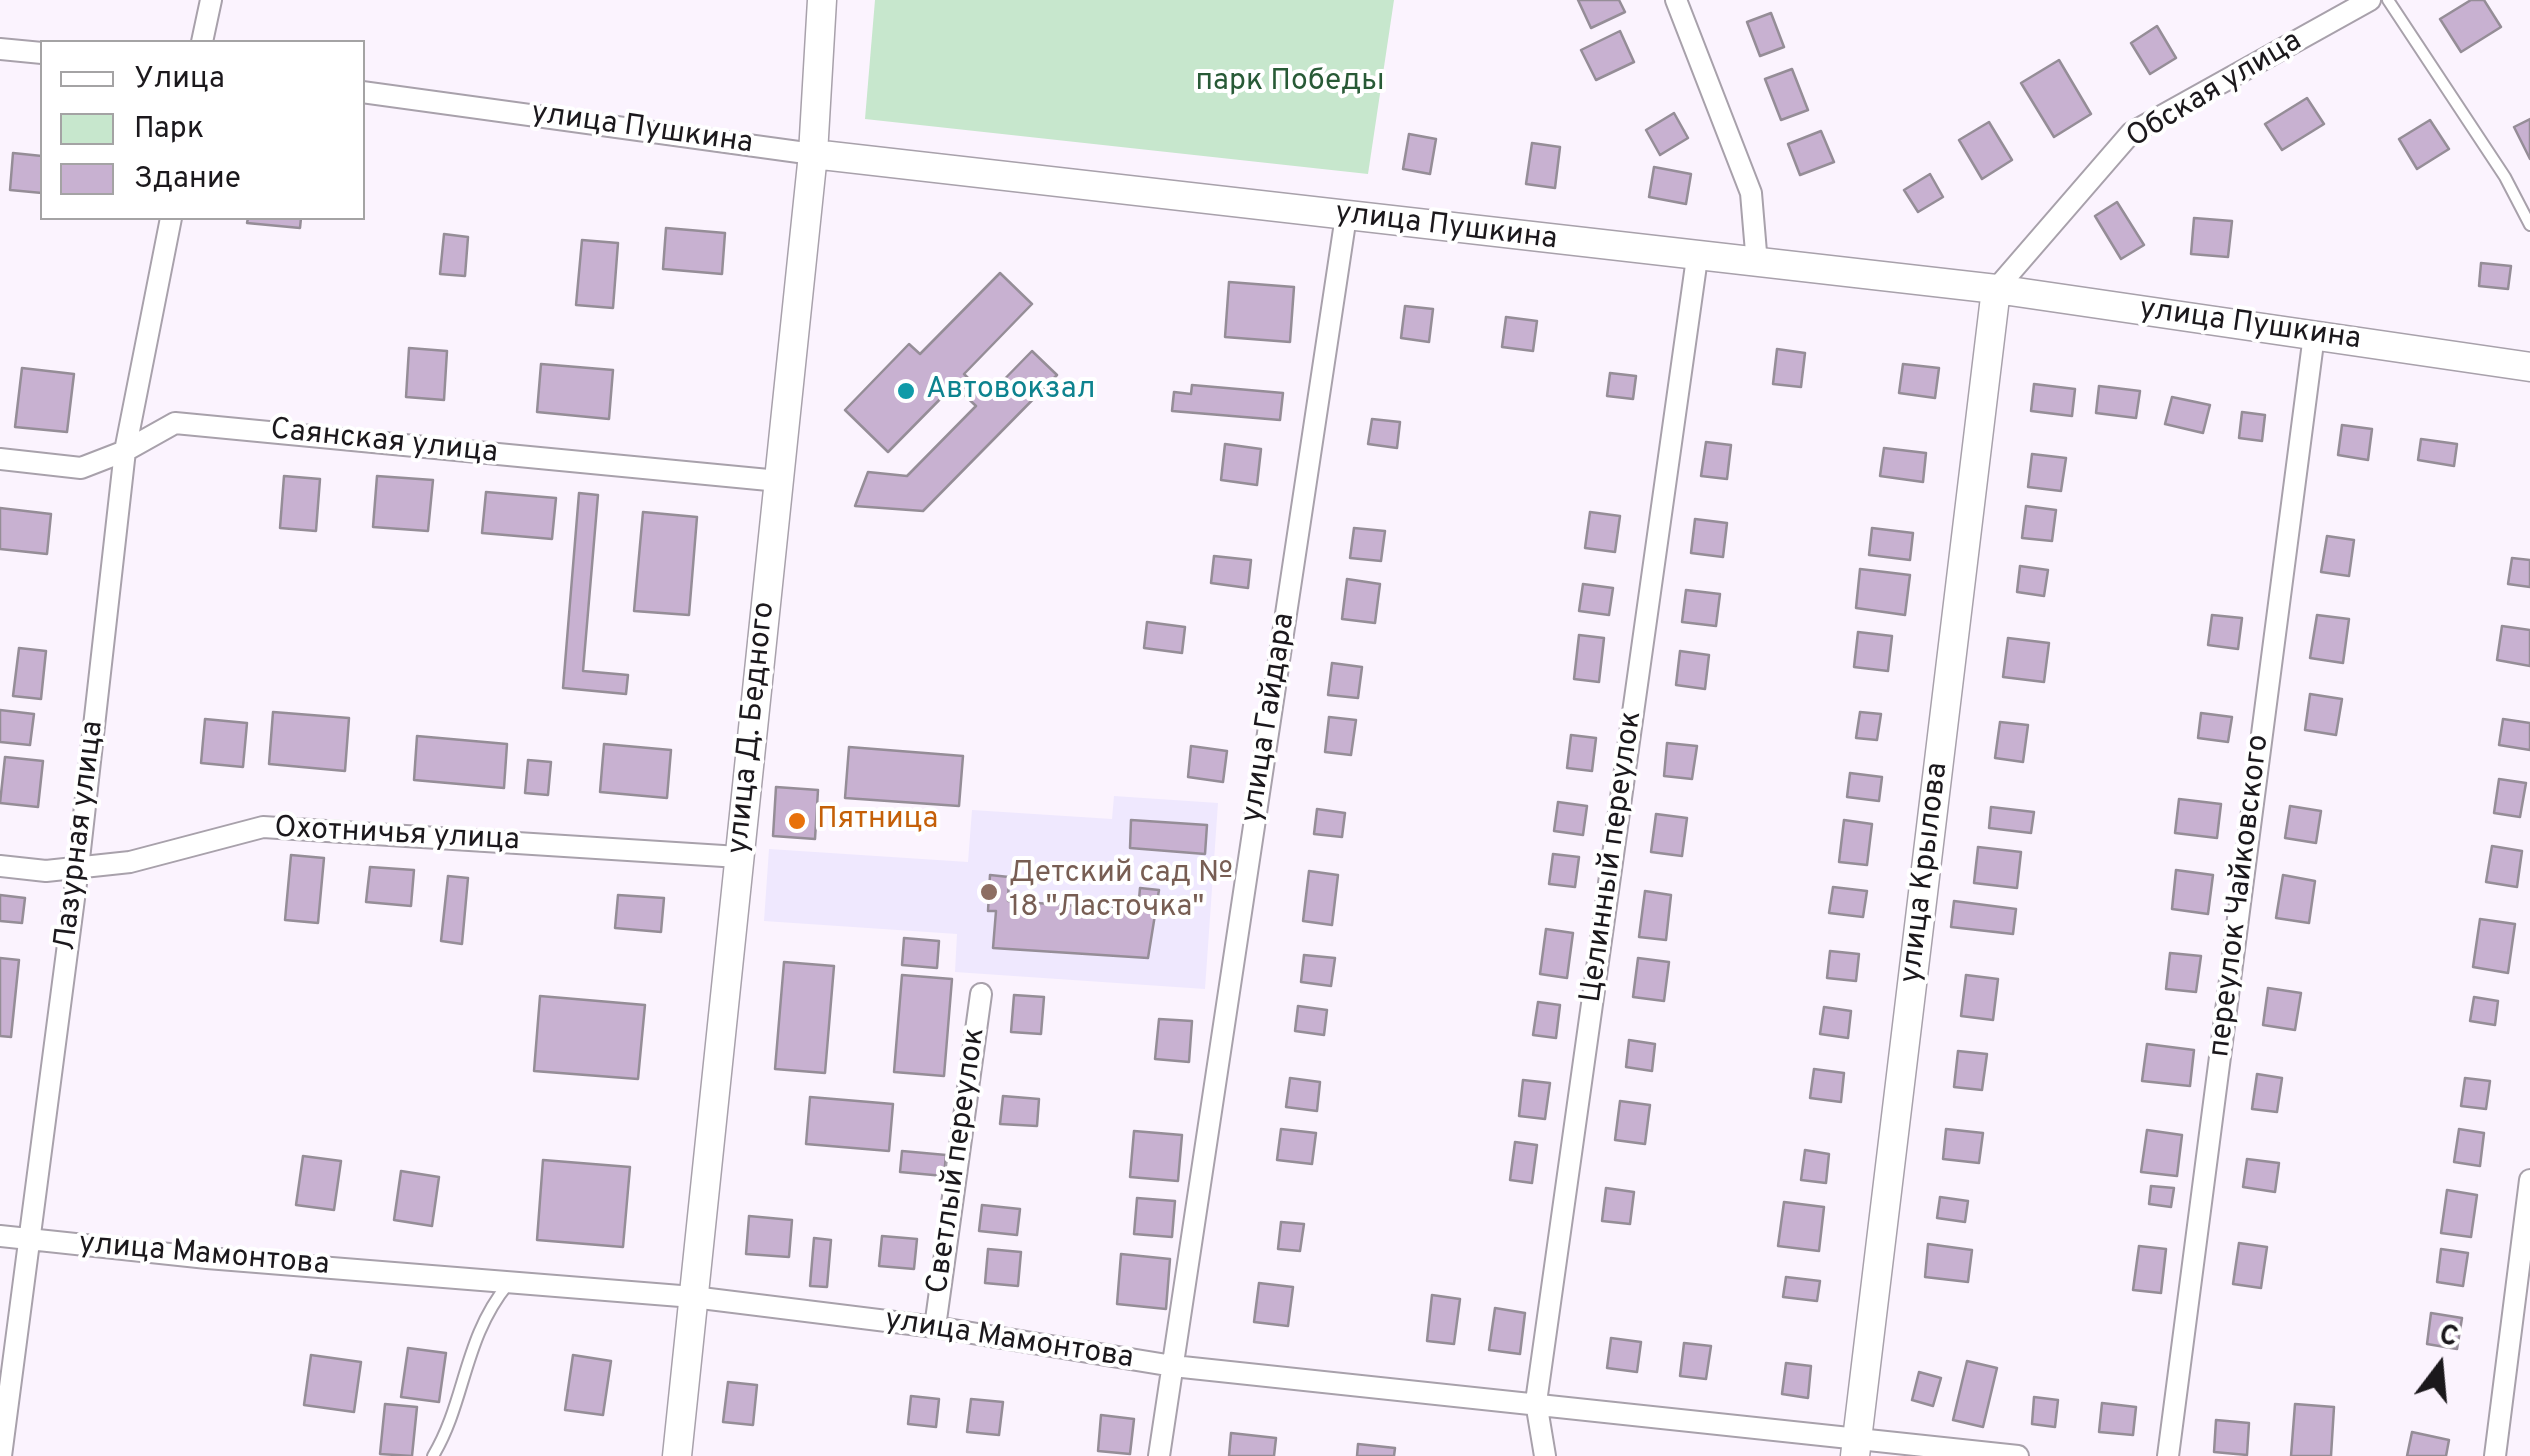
<!DOCTYPE html>
<html>
<head>
<meta charset="utf-8">
<style>
  body { margin:0 }
  #map { position:relative; width:2530px; height:1456px; overflow:hidden; background:#fbf3fe; font-family:Overpass,sans-serif }
  canvas { display:block }
  .legend { position:absolute; left:40px; top:40px; width:325px; height:180px; box-sizing:border-box; background:#fff; border:2px solid #a4a3a4; margin:0; padding:12px 18px; list-style:none; font-size:30px; color:#1b181c }
  .legend li { display:flex; align-items:center; gap:20px; height:50px }
  .legend b { width:50px; border:2px solid #a4a3a4 }
  .north { position:absolute; left:2390px; top:1316px; width:100px; height:100px; -webkit-text-stroke:8px #fff; paint-order:stroke; rotate:16deg; font-size:28px; font-weight:700; line-height:40px; text-align:center; color:#1b181c }
  .north::after { content:''; display:block; margin:auto; width:35px; height:45px; background:#1b181c; clip-path:polygon(50% 0,100% 100%,50% 72%,0 100%) }
</style>
</head>
<body>
<div id="map">
<canvas width="2530" height="1456"></canvas>
<ul class="legend">
<li><b style="height:12px;background:#fff"></b>Улица</li>
<li><b style="height:28px;background:#c7e7cd"></b>Парк</li>
<li><b style="height:28px;background:#c8b1d1"></b>Здание</li>
</ul>
<div class="north">С</div>
</div>
<script>
const c = document.querySelector('canvas').getContext('2d');
c.lineJoin = 'round';
function fill(path, color) { c.fillStyle = color; c.fill(path, 'evenodd'); }
function stroke(path, color, width, dash) { c.strokeStyle = color; c.lineWidth = width; c.lineCap = dash ? 'butt' : 'round'; c.setLineDash(dash || []); c.stroke(path); }
function drawText(font, color, halo, rows, align = 'center') {
  c.font = font + ' Overpass,sans-serif'; c.lineWidth = 8; c.setLineDash([]); c.textBaseline = 'middle'; c.strokeStyle = halo; c.fillStyle = color; for (const [text, x, y, turn = 0] of rows) {
    c.save(); c.translate(x, y); c.rotate((+turn || 0) * Math.PI / 180); c.textAlign = isNaN(turn) ? turn : align; if (halo) c.strokeText(text, 0, 0); c.fillText(text, 0, 0); c.restore();
  }
}
fill(new Path2D(`
  M1114,796l104,7 -13,186 -250,-17 2,-38 -193,-13 5,-72 199,13 4,-52 140,9z`), '#efe8fe');
fill(new Path2D(`
  M875,0h519l-26,174 -503,-55z`), '#c7e7cd');
const building = new Path2D(`
  M1578,0h41l6,12 -34,16z
  M2471,0h13l17,27 -40,25 -21,-33z
  M1771,13l13,34 -24,9 -13,-34z
  M2157,26l19,32 -26,16 -19,-31z
  M1620,31l14,31 -38,18 -15,-30z
  M2059,60l32,54 -37,23 -33,-54z
  M1792,69l16,41 -27,10 -16,-41z
  M2307,98l17,26 -42,26 -17,-26z
  M1674,113l14,25 -28,17 -14,-25z
  M2530,119v40l-16,-32z
  M2430,120l19,29 -32,20 -18,-30z
  M1989,122l23,38 -30,19 -23,-39z
  M1821,131l13,31 -34,13 -12,-31z
  M1409,134l27,5 -6,35 -27,-5z
  M1532,143l28,4 -5,41 -29,-4z
  M13,153l29,3v37l-32,-3z
  M1654,167l37,7 -5,30 -37,-7z
  M1930,174l13,23 -25,15 -14,-22z
  M2117,202l27,43 -23,14 -26,-43z
  M248,218h53l-1,10 -53,-5z
  M2194,218l38,3 -4,36 -37,-3z
  M666,228l59,5 -3,41 -59,-5z
  M444,234l24,3 -3,39 -25,-2z
  M582,240l36,3 -5,65 -37,-3z
  M2481,263l30,3 -3,23 -29,-3z
  M1000,273l32,31 -68,70 23,23 45,-46 25,24 -134,136 -68,-5 13,-34 39,4 69,-70 -22,-21 -66,67 -43,-42 64,-66 11,10z
  M1229,282l65,5 -4,55 -65,-5z
  M1405,306l28,3 -4,33 -28,-4z
  M1506,317l31,4 -4,30 -31,-4z
  M409,348l38,3 -3,49 -38,-3z
  M1777,349l28,4 -4,34 -28,-3z
  M541,364l72,6 -4,49 -72,-7z
  M1903,364l36,4 -4,30 -36,-5z
  M22,368l52,6 -7,58 -52,-5z
  M1610,373l26,3 -3,23 -26,-3z
  M2034,384l41,5 -3,27 -41,-5z
  M1192,385l91,8 -3,27 -108,-9 2,-19 17,2z
  M2099,386l41,5 -4,27 -40,-5z
  M2172,397l38,8 -7,28 -38,-9z
  M2242,412l23,3 -3,26 -23,-3z
  M1372,419l28,3 -3,26 -29,-4z
  M2342,425l30,4 -4,31 -30,-5z
  M2421,439l36,5 -3,22 -36,-6z
  M1706,442l25,3 -4,34 -26,-3z
  M1225,444l36,5 -4,36 -36,-5z
  M1884,448l42,5 -3,29 -43,-6z
  M2032,454l34,4 -5,33 -33,-4z
  M284,476l36,3 -4,52 -36,-3z
  M377,476l56,4 -5,51 -55,-4z
  M486,492l70,6 -4,41 -70,-6z
  M579,493l19,2 -15,176 45,4 -2,19 -63,-6z
  M2026,506l30,4 -4,31 -30,-3z
  M0,508l51,6 -4,40 -47,-5z
  M643,512l54,5 -8,98 -55,-4z
  M1590,512l30,4 -5,36 -30,-4z
  M1695,519l32,4 -4,34 -32,-4z
  M1354,528l31,3 -4,30 -31,-3z
  M1872,528l41,5 -3,27 -41,-5z
  M2327,536l27,4 -5,36 -28,-4z
  M1214,556l37,4 -3,28 -37,-5z
  M2512,558l18,2v27l-22,-3z
  M2020,566l28,4 -4,26 -27,-4z
  M1860,569l50,6 -5,40 -49,-7z
  M1347,579l33,5 -5,39 -33,-4z
  M1583,584l30,4 -4,27 -30,-4z
  M1686,590l34,4 -4,32 -34,-4z
  M2212,615l30,3 -4,31 -30,-4z
  M2317,615l32,4 -6,44 -33,-5z
  M1147,622l38,5 -3,26 -38,-5z
  M2502,626l28,4v36l-33,-6z
  M1858,632l34,4 -4,35 -34,-4z
  M1579,635l25,3 -5,44 -25,-3z
  M2008,638l41,5 -5,39 -41,-5z
  M19,648l27,3 -5,48 -28,-3z
  M1680,651l29,4 -4,34 -29,-4z
  M1332,663l30,4 -4,31 -30,-3z
  M2310,694l32,5 -6,36 -31,-5z
  M0,710l34,4 -4,31 -30,-3z
  M273,712l76,6 -4,53 -76,-7z
  M1860,712l21,2 -4,26 -21,-2z
  M2201,713l31,4 -4,25 -30,-4z
  M1329,717l27,3 -5,35 -26,-3z
  M205,719l42,4 -4,44 -42,-4z
  M2503,719l27,4v27l-31,-5z
  M2000,722l28,3 -5,37 -28,-4z
  M1571,735l25,3 -4,33 -25,-3z
  M417,736l90,8 -3,44 -90,-8z
  M1667,743l30,3 -5,33 -28,-3z
  M604,744l67,6 -4,48 -67,-6z
  M1191,746l36,5 -4,31 -35,-5z
  M849,747l114,9 -4,50 -114,-8z
  M5,757l38,4 -5,46 -38,-4z
  M528,760l23,2 -3,33 -23,-2z
  M1850,773l32,4 -3,24 -32,-4z
  M2499,779l27,4 -6,34 -26,-4z
  M776,787l42,3 -3,49 -42,-3z
  M2179,799l42,5 -4,34 -42,-5z
  M1558,802l29,4 -4,29 -29,-4z
  M2290,806l31,5 -5,32 -31,-5z
  M1991,807l43,5 -3,21 -42,-5z
  M1317,809l28,4 -3,24 -28,-3z
  M1656,814l31,4 -5,38 -31,-4z
  M1131,820l76,5 -2,29 -75,-6z
  M1844,820l28,4 -5,41 -28,-3z
  M2492,846l30,5 -5,36 -31,-5z
  M1978,847l43,5 -4,36 -43,-5z
  M1553,854l26,3 -4,30 -26,-3z
  M291,855l33,3 -6,65 -33,-3z
  M370,867l44,3 -3,36 -45,-4z
  M2176,870l37,5 -5,39 -36,-5z
  M1309,871l29,4 -6,50 -29,-4z
  M990,875l19,2 -1,24 130,9 2,-22 19,2 -11,68 -155,-10 3,-37h-8z
  M2283,875l32,6 -6,42 -33,-5z
  M448,876l20,2 -6,66 -21,-3z
  M1833,887l34,4 -4,26 -34,-4z
  M1645,891l26,4 -5,45 -27,-3z
  M0,895l25,3 -3,25 -22,-2z
  M618,895l46,3 -3,34 -46,-4z
  M1954,901l62,8 -3,25 -62,-7z
  M2480,919l35,5 -7,49 -35,-6z
  M1546,929l27,4 -6,45 -27,-4z
  M904,938l35,3 -2,27 -35,-3z
  M1830,951l29,3 -3,27 -29,-3z
  M2170,953l31,3 -5,36 -30,-3z
  M1304,955l31,3 -4,28 -30,-4z
  M0,958l19,2 -8,77 -11,-1z
  M1638,958l31,4 -5,39 -31,-4z
  M784,962l50,4 -9,107 -50,-4z
  M902,975l50,4 -8,97 -50,-4z
  M1966,975l32,4 -5,41 -32,-4z
  M2268,988l33,5 -6,37 -32,-5z
  M1014,995l30,2 -3,37 -30,-2z
  M540,996l105,9 -7,74 -104,-8z
  M2474,997l24,4 -3,24 -25,-4z
  M1538,1002l22,3 -4,33 -23,-3z
  M1298,1006l29,4 -3,25 -29,-4z
  M1824,1007l27,4 -3,27 -28,-4z
  M1159,1019l33,2 -3,41 -34,-3z
  M1629,1040l26,4 -3,27 -26,-4z
  M2147,1044l47,6 -4,36 -48,-5z
  M1958,1051l29,3 -5,36 -28,-3z
  M1814,1069l30,4 -3,29 -31,-4z
  M2257,1074l25,4 -5,34 -25,-3z
  M1290,1078l30,4 -3,29 -31,-4z
  M2465,1078l25,3 -4,28 -25,-3z
  M1523,1080l27,3 -5,36 -26,-3z
  M1003,1096l36,3 -2,27 -37,-2z
  M810,1097l83,7 -4,47 -83,-7z
  M1620,1101l30,4 -5,39 -30,-4z
  M1281,1129l35,4 -4,31 -35,-4z
  M1946,1129l37,4 -4,30 -36,-4z
  M2459,1129l25,4 -4,33 -26,-4z
  M2147,1130l35,5 -5,41 -36,-4z
  M1134,1131l48,4 -4,46 -48,-4z
  M1515,1142l22,3 -5,38 -22,-3z
  M1805,1150l24,4 -3,29 -25,-3z
  M902,1151l44,4 -2,21 -44,-4z
  M303,1156l38,5 -7,49 -38,-5z
  M2247,1159l32,4 -4,29 -32,-5z
  M543,1160l87,7 -7,80 -86,-7z
  M401,1171l38,6 -7,49 -38,-6z
  M2151,1186l23,2 -3,19 -22,-3z
  M1606,1188l28,4 -4,32 -28,-3z
  M2447,1190l30,5 -6,42 -30,-4z
  M1940,1197l28,4 -3,21 -28,-4z
  M1137,1198l38,3 -3,36 -38,-3z
  M1784,1202l40,5 -5,44 -41,-5z
  M982,1205l38,4 -3,26 -38,-4z
  M749,1216l43,4 -3,37 -43,-3z
  M1281,1222l23,2 -4,27 -22,-2z
  M882,1236l35,3 -3,30 -35,-3z
  M814,1238l17,2 -4,47 -17,-1z
  M2239,1243l28,4 -6,41 -28,-4z
  M1928,1244l44,6 -4,32 -43,-5z
  M2139,1246l27,3 -5,44 -28,-3z
  M988,1249l33,3 -3,34 -33,-3z
  M2441,1249l27,4 -5,33 -26,-4z
  M1121,1254l49,5 -4,50 -49,-5z
  M1786,1277l34,4 -3,20 -34,-4z
  M1259,1283l34,4 -5,39 -34,-4z
  M1432,1295l28,4 -6,45 -27,-3z
  M1495,1308l30,5 -5,41 -31,-4z
  M2431,1313l31,5 -5,31 -30,-5z
  M1611,1338l30,4 -4,30 -30,-4z
  M1684,1343l27,3 -5,33 -26,-3z
  M408,1348l38,5 -7,49 -38,-5z
  M311,1355l50,7 -7,50 -50,-7z
  M573,1355l38,6 -8,54 -38,-5z
  M1967,1361l30,7 -14,59 -30,-7z
  M1786,1363l25,3 -3,32 -26,-4z
  M1919,1372l22,6 -8,28 -21,-6z
  M728,1382l29,3 -4,40 -30,-3z
  M911,1396l28,3 -3,28 -28,-3z
  M2034,1397l24,3 -3,27 -23,-3z
  M971,1399l32,3 -4,33 -32,-3z
  M2102,1403l34,4 -3,28 -34,-3z
  M385,1404l32,3 -5,49 -32,-2z
  M2295,1404l39,3 -3,49h-40z
  M1101,1415l33,4 -4,35 -32,-3z
  M2216,1420l33,3 -2,32 -33,-3z
  M2412,1432l37,8 -3,16h-39z
  M1231,1433l45,5 -2,18h-45z
  M1358,1444l37,4 -1,8h-37z`);
fill(building, '#c8b1d1');
stroke(building, '#958d97', 2.5);
const lane = new Path2D(`
  M2388,0l117,177 25,48
  M433,1456c33,-55 30,-117 75,-172`);
const street = new Path2D(`
  M1676,0l75,193 6,71
  M202,42l9,-42
  M0,49l42,4
  M362,92l451,62
  M1996,289l135,-156 239,-133
  M0,459l81,9 44,-17 50,-28 604,58
  M0,866l46,5 84,-9 133,-35 476,30
  M0,1236l207,22 486,39 242,30 238,39 845,90
  M935,1327l46,-333
  M1,1456l77,-588 47,-417 46,-233
  M1159,1456l187,-1240
  M1545,1456l-9,-54 161,-1144
  M2168,1456l146,-1121
  M2495,1456l35,-276`);
const secondary = new Path2D(`
  M813,154l1183,135 534,78
  M677,1456l136,-1302 9,-154
  M1855,1456l141,-1167`);
stroke(lane, '#a8a1ab', 14);
stroke(street, '#a8a1ab', 24);
stroke(secondary, '#a8a1ab', 31);
stroke(lane, '#fff', 10);
stroke(street, '#fff', 20);
stroke(secondary, '#fff', 28);
for (const [x, y, r, color] of [
  [906,391,10,"#0f9aa8"],
  [797,821,10,"#e8710a"],
  [989,892,10,"#8d6e63"]
]) { const dot = new Path2D(); dot.arc(x, y, r, 0, 2 * Math.PI); c.fillStyle = color; c.fill(dot); stroke(dot, '#fff', 4); }
drawText('30px', '#285a36', '#fff', [
  ["парк Победы",1290,83]
]);
drawText('30px', '#1b181c', '#fff', [
  ["Обская улица",2215,91,-31],
  ["улица Пушкина",642,130,8],
  ["улица Пушкина",1446,228,7],
  ["улица Пушкина",2250,326,8],
  ["Саянская улица",384,443,6],
  ["улица Гайдара",1270,718,-81],
  ["улица Д. Бедного",753,728,-84],
  ["Лазурная улица",81,836,-83],
  ["Охотничья улица",397,836,3],
  ["Целинный переулок",1613,857,-82],
  ["улица Крылова",1926,873,-83],
  ["переулок Чайковского",2241,896,-83],
  ["Светлый переулок",958,1161,-82],
  ["улица Мамонтова",204,1256,5],
  ["улица Мамонтова",1009,1341,9]
]);
drawText('30px', '#0d838f', '#fff', [
  ["Автовокзал",926,391]
], 'left');
drawText('30px', '#c56008', '#fff', [
  ["Пятница",817,821]
], 'left');
drawText('30px', '#785e54', '#fff', [
  ["Детский сад №",1009,875],
  ["18 \"Ласточка\"",1009,909]
], 'left');
</script>
</body>
</html>
